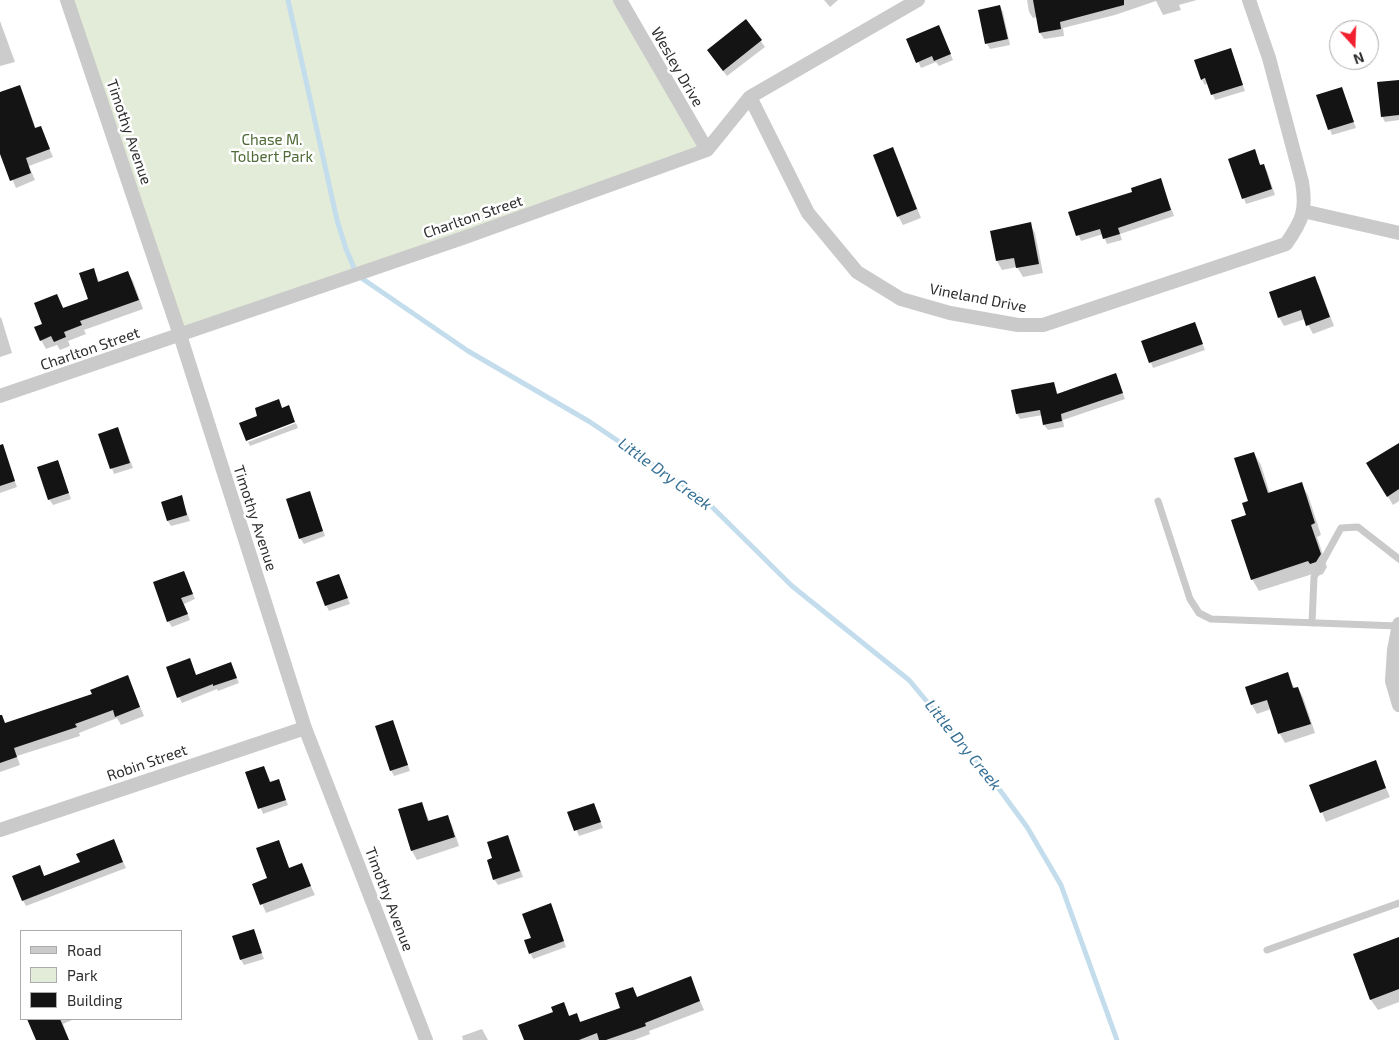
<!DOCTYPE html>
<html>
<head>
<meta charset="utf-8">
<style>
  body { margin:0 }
  #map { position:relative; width:1399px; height:1040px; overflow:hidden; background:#fff; font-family:"Exo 2",sans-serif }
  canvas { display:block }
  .legend { position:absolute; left:20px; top:930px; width:162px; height:90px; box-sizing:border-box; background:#fff; border:1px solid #ababab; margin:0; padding:6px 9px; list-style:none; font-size:15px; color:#2d2d2d }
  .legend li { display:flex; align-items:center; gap:10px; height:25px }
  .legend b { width:25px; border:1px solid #ababab }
  .north { position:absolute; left:1329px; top:20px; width:50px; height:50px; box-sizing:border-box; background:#fff; border:1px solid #ababab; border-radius:50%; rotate:160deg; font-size:14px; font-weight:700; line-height:20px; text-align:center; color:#2d2d2d }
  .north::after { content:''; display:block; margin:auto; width:18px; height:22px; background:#f2202f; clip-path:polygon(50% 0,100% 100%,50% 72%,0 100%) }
</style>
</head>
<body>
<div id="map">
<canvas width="1399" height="1040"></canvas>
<ul class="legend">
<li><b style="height:6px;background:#cacaca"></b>Road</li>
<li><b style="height:14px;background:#e3ecd8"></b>Park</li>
<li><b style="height:14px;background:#141414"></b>Building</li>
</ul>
<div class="north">N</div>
</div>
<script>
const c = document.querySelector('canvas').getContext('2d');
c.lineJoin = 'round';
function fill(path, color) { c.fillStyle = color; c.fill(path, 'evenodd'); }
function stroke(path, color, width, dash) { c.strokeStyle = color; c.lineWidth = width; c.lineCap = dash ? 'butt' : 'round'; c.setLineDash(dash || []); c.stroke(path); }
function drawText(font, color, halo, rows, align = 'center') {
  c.font = font + ' "Exo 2",sans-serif'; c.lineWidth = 5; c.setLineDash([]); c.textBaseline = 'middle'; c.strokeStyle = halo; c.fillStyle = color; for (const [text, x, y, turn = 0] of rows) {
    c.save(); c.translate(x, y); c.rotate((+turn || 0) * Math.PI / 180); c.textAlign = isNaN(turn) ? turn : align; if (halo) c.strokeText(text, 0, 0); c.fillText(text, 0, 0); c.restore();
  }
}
fill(new Path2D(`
  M67,0h553l87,150 -527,185z`), '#e3ecd8');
fill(new Path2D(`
  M824,0h14l-8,7z
  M1027,0h170l-18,5 2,5 -18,5 -7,-14 -41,14 -52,13 1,8 -20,3 -4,-6 -3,-16 -4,1 -4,-6z
  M1000,6l3,6 7,33 -20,4 -3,-5 -8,-33z
  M0,21l15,41 -15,4z
  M746,21l19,26 -38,29 -15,-20z
  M941,32l12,28 -14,6 -3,-4 -15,6 -13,-29z
  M1230,50l15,41 -30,9 -7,-17 -3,2 -3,-5 9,-3z
  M1399,81v39l-14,2 -3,-6z
  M19,86l4,7 13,36 4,-2 13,30 -24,9 6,14 -19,8 -16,-38v-57z
  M1341,88l15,40 -24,7 -14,-39z
  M892,148l5,9 24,61 -18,7 -5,-9z
  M1254,151l7,15h2l4,5 8,24 -29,9 -16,-45z
  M1160,179l14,37 -54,18 2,6 -15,4 -4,-10 -22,7 -11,-28 63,-20z
  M1030,224l5,9 8,40 -20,4 -6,-10 -15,3 -5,-9 -6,-29z
  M93,269l7,14 28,-10 5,8 10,28 -59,21 2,4 -18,7 2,5 -10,4 -3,-5 -11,4 -5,-9 3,-16 13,-28 7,13 25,-10z
  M1314,277l5,9 15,40 -21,8 -8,-15 -21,7 -5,-9z
  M1,317l11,36 -12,4v-39z
  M1195,324l10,26 -52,18 -10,-26z
  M1116,375l9,24 -62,21 1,7 -16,3 -4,-5 -1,-10 -23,4 -3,-5 37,-31 4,12z
  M296,423l2,5 -48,18 -2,-4z
  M118,429l15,39 -19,6 -14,-39z
  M1399,445v56l-6,4 -25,-41z
  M1254,453l7,12 9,29 31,-10 7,11 13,40 -4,2 10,30 -4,7 -5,2 -2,-3 -57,18 -7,-12 -4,-63z
  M7,460l10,27 -17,6v-31z
  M58,461l13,38 -18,6 -4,-6z
  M181,497l9,24 -19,5 -3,-5z
  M312,498l13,38 -21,8 -4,-6z
  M184,572l11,27 -11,5 6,16 -18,7 -4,-6z
  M339,576l11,28 -21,7 -3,-6z
  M231,664l8,19 -21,8 -1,-2 -35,14 -3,-6 13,-32 4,11z
  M1287,674l8,15 3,-1 5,9 12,36 -30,10 -5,-9 -9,-25 -14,5 -5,-9 -6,-17z
  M128,677l16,39 -23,9 -4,-7 -38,15 1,3 -63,20 3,9 -20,7v-46l94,-31z
  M393,722l17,49 -16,5 -3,-6z
  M1375,762l15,35 -64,25 -15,-36z
  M264,767l7,16 7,-2 10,24 -25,9 -16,-41z
  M421,803l9,19 17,-6 5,9 7,21 -42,14 -5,-9z
  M596,810l7,18 -24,8 -10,-24z
  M508,837l15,40 -25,8 -4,-6z
  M278,841l12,28 11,-4 14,30 -49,18 -12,-28 15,-6z
  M116,846l10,22 -100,38 -3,-6 16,-33 6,10 36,-14z
  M551,905l15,42 -33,12 -8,-18 8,-3z
  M253,930l11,29 -20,6 -3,-5z
  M1399,938v64l-21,8 -7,-10 -16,-45z
  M690,978l14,32 -55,21 1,3 -16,6h-109l38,-37 7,14 6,-2 5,7 41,-14 10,-20 6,10z
  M28,1019h43l1,1 -9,4 6,16h-32z
  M482,1029l6,11h-25l-1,-4z`), '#0003');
stroke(new Path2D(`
  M288,0l49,220 9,29 11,26 111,76 122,71 114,77 88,87 117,94 85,102 33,45 34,58 56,155`), '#c3dded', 5);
fill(new Path2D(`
  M1033,0h91v5l-64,17 1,7 -22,4z
  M1000,5l8,34 -23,5 -7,-34z
  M746,19l16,21 -39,31 -16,-21z
  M939,25l12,29 -17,7 -2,-5 -16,7 -10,-24z
  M1231,48l12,37 -32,10 -6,-17 -4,2 -7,-20z
  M1399,80v35l-18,2 -4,-35z
  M20,85l15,43 6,-2 9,23 -24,9 5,15 -21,8 -10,-27v-62z
  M1342,87l12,35 -26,8 -12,-35z
  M893,147l24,62 -20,8 -24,-62z
  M1255,149l5,16 4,-1 8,25 -30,10 -14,-40z
  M1161,178l10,32 -53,18 2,6 -17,5 -3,-10 -24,7 -8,-24 64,-20 -1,-4z
  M1031,222l8,42 -23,4 -2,-10 -18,3 -6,-30z
  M94,268l4,14 30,-11 11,29 -59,21 2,4 -18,7 2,5 -12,5 -3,-6 -11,5 -6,-14 8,-3 -8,-21 23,-9 6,14 25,-9 -9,-26z
  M1315,276l15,41 -24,9 -5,-16 -23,8 -9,-26z
  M1195,322l8,22 -54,19 -8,-22z
  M1116,373l7,20 -62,21 1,7 -19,4 -3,-15 -24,4 -5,-24 43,-8 3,12z
  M279,399l3,9 7,-3 6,17 -49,19 -7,-18 18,-7 -2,-8z
  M118,427l12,36 -20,6 -12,-35z
  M1399,443v46l-12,8 -21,-34z
  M3,444l12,37 -15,5v-41z
  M1254,452l14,41 34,-11 13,41 -4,2 10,29 -5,8 -6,2 -2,-3 -57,19 -20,-60 15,-5 -4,-12 6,-2 -14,-43z
  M58,460l11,33 -21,7 -11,-33z
  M310,491l13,40 -24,8 -13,-40z
  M182,495l5,20 -20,6 -6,-19z
  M184,571l9,23 -12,4 7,16 -21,8 -14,-40z
  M339,574l9,24 -23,8 -9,-24z
  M190,658l6,17 35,-13 6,16 -24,8v-2l-36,14 -11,-31z
  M1288,672l5,16 5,-1 13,37 -33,10 -11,-34 -16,5 -6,-18z
  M128,675l12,32 -25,10 -2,-7 -38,14 2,3 -63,21 3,9 -17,6v-48h2l3,8 87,-29 -2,-4z
  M393,720l15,45 -18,6 -15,-45z
  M1376,760l10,28 -66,25 -11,-28z
  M264,766l6,16 9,-3 7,21 -28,9 -13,-37z
  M422,802l6,19 20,-6 7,22 -44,14 -13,-42z
  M594,803l7,19 -27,9 -7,-19z
  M508,835l12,36 -27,9 -6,-20 5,-2 -5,-16z
  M114,839l9,23 -101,39 -10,-25 28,-11 4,11 36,-14 -4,-8z
  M279,840l10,28 13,-5 9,23 -51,19 -8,-21 15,-6 -11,-30z
  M551,903l13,38 -35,13 -5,-14 7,-2 -9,-24z
  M254,929l8,24 -22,7 -8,-24z
  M1399,937v52l-29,11 -17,-46z
  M691,976l9,25 -55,22 1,3 -40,14h-7l-2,-7 -18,7h-55l-6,-15 35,-13 -2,-5 13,-5 5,14 8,-3 3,9 40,-14 -5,-15 18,-6 4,10z
  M27,1019h33l9,21h-33z`), '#141414');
stroke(new Path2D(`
  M1158,501l32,98 9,14 12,6 187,7
  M1312,623l2,-46 27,-49 17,-1 41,32
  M1267,950l132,-47`), '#cacaca', 7);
stroke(new Path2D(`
  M67,0l113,335 125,393 121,312
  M620,0l87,150
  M750,97l58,116 49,59 44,27 49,14 68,12h25l243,-81c16,-23 21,-33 16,-62l-33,-124 -20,-58
  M1303,211l96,22
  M0,396l463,-158 244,-88 43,-53 168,-97
  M1399,624l-5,26 -2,31 7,24
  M0,830l305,-102`), '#cacaca', 14);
drawText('15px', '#2d2d2d', '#fff', [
  ["Wesley Drive",677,67,60],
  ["Timothy Avenue",129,132,71],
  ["Charlton Street",473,217,-19],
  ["Vineland Drive",978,298,11],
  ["Charlton Street",90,349,-19],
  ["Timothy Avenue",255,518,72],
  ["Robin Street",147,763,-19],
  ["Timothy Avenue",389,899,69]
]);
drawText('15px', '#4f6b37', '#fff', [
  ["Chase M.",272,140],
  ["Tolbert Park",272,157]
]);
drawText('italic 16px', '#356f94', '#fff', [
  ["Little Dry Creek",665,474,36],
  ["Little Dry Creek",963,745,51]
]);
</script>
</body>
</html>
